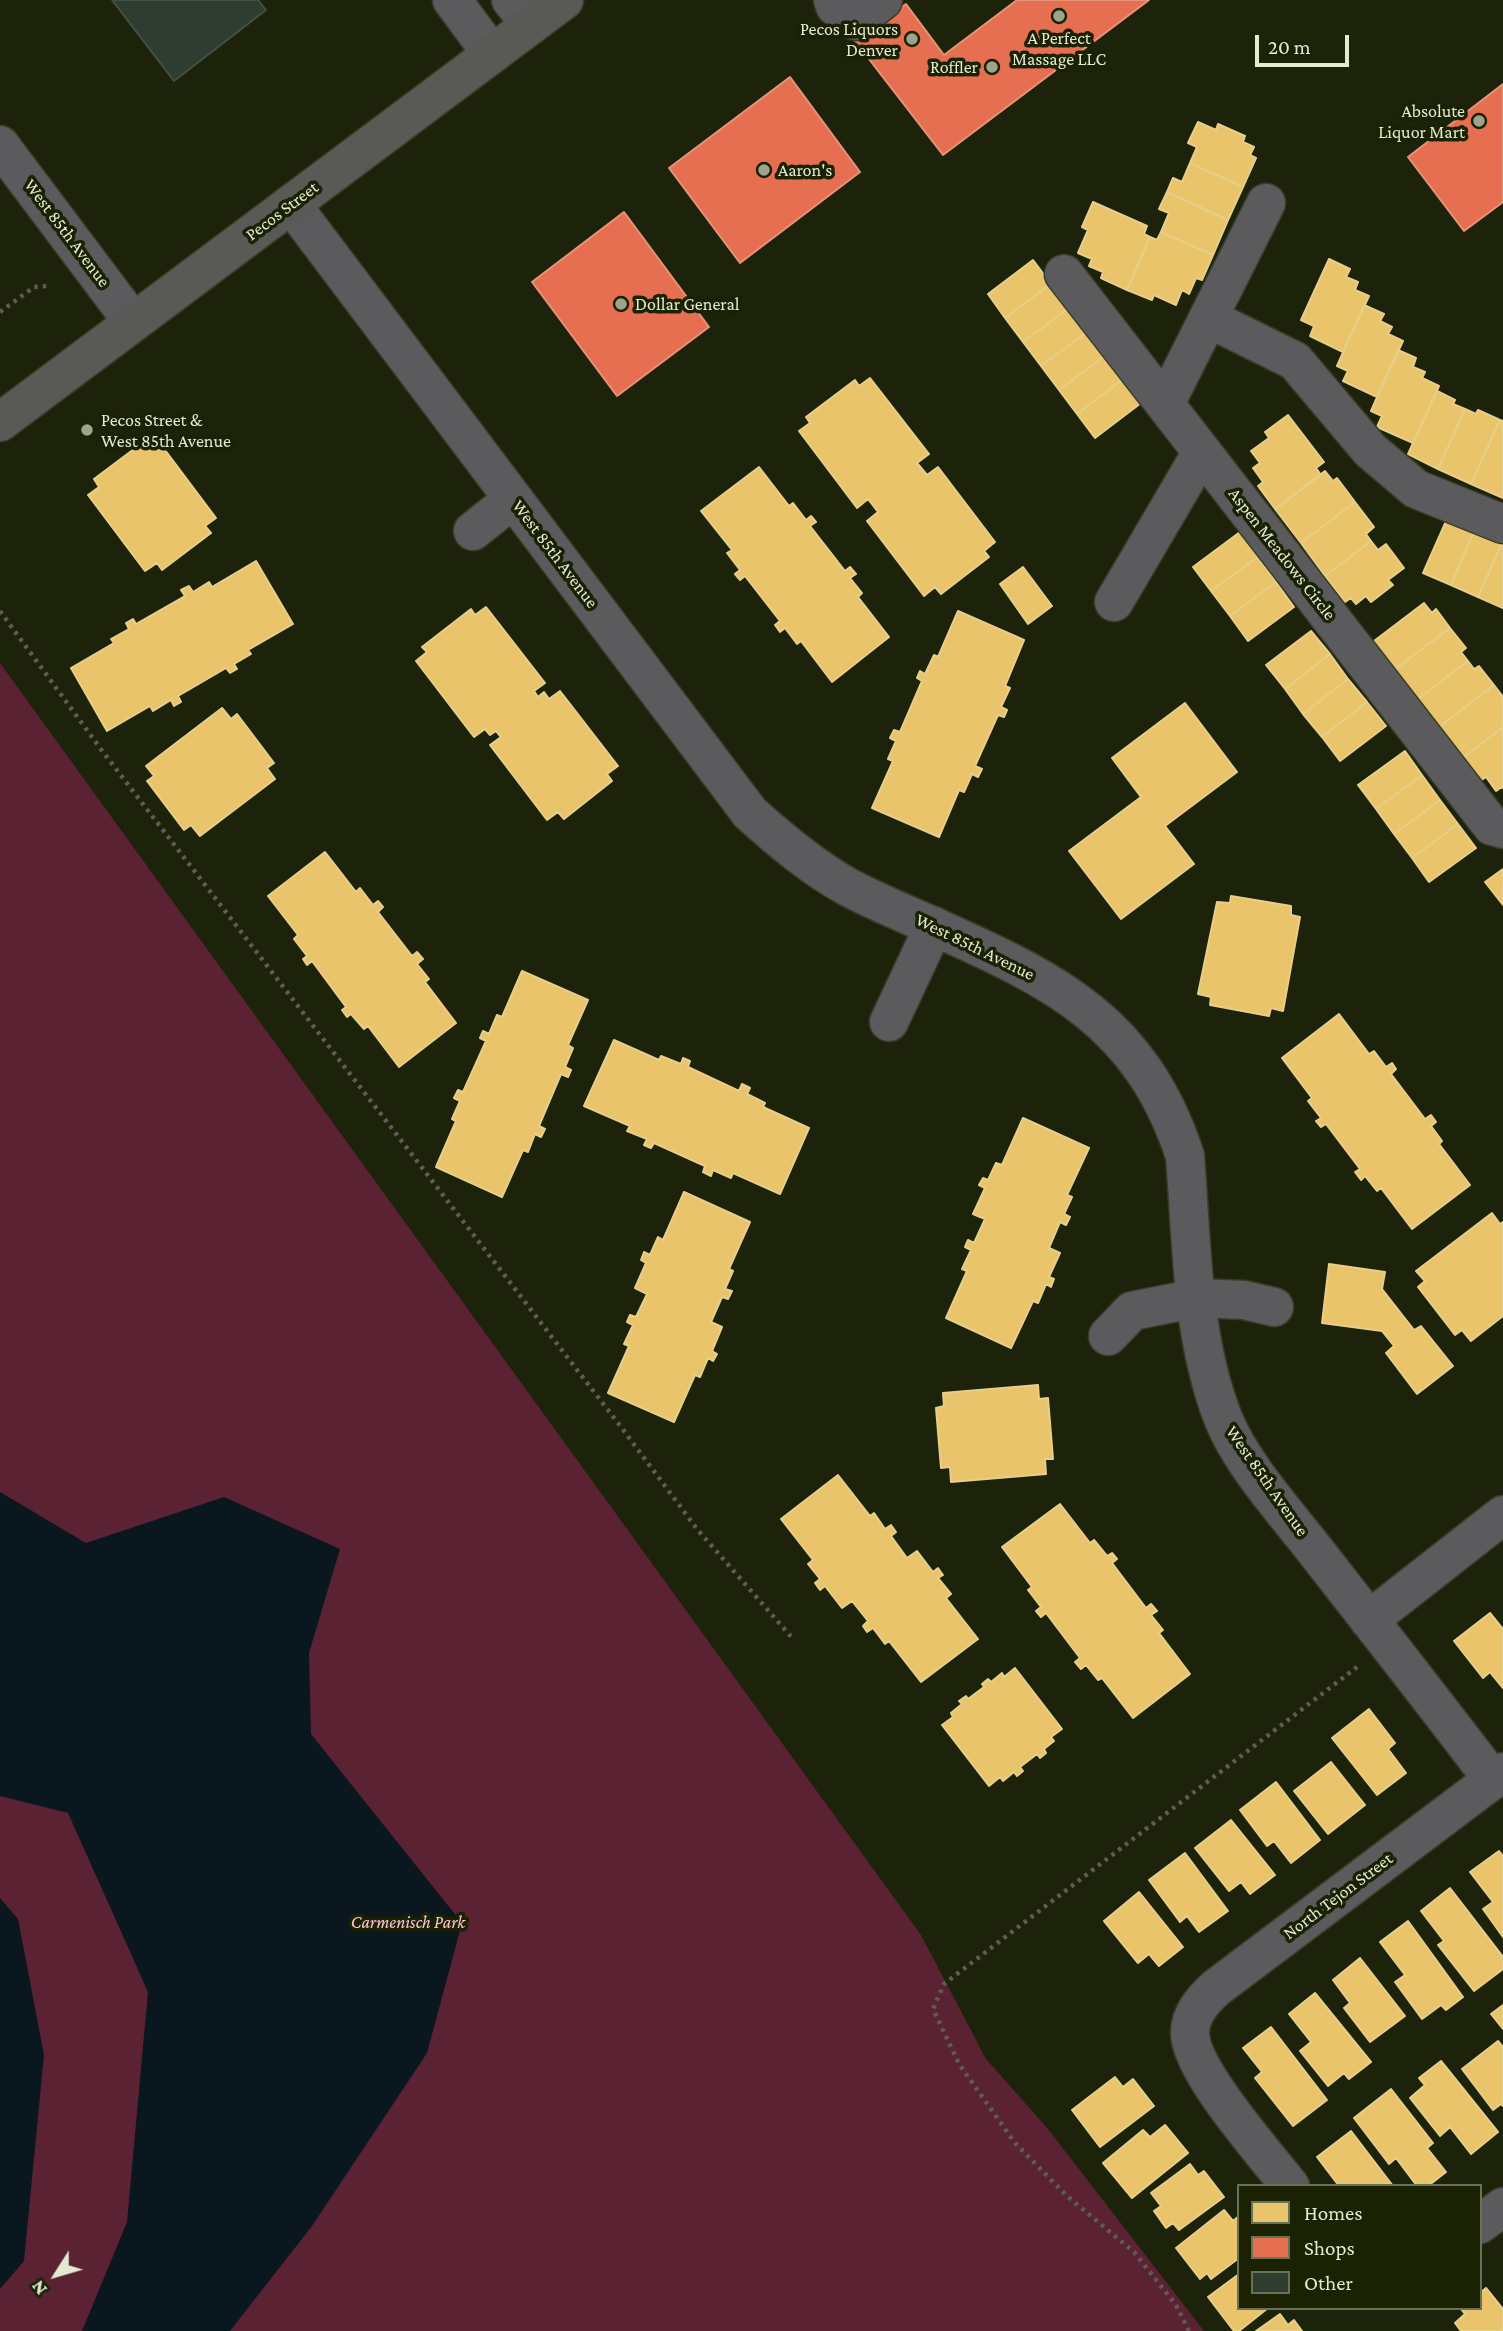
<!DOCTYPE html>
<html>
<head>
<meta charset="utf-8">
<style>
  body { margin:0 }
  #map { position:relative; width:1503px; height:2331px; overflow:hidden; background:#1d220b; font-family:"Crimson Pro",serif }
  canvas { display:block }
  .legend { position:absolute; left:1237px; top:2184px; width:245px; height:126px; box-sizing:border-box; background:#1a2203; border:2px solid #6a7256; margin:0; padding:9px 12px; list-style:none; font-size:21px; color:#e2ead2 }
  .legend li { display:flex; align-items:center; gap:14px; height:35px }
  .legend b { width:35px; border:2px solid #6a7256 }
  .north { position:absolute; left:21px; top:2240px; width:70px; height:70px; -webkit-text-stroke:5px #1a2203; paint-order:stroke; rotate:233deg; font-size:19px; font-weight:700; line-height:28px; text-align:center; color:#e2ead2 }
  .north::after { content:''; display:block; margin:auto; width:24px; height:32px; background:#e2ead2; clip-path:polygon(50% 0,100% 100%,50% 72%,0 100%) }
  .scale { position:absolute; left:1255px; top:35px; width:94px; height:32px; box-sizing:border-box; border:4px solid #e2ead2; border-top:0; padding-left:9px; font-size:21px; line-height:24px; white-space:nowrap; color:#e2ead2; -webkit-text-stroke:5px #1a2203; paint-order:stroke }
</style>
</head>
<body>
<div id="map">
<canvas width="1503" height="2331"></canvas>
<ul class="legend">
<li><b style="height:19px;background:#e9c46a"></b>Homes</li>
<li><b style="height:19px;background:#e76f51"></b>Shops</li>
<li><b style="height:19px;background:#2e3d30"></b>Other</li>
</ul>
<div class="north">N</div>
<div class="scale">20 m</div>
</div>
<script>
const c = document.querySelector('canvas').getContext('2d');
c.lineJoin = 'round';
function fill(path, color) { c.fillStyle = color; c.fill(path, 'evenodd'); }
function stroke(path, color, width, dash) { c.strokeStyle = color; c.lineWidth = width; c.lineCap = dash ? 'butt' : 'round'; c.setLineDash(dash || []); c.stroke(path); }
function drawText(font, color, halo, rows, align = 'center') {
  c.font = font + ' "Crimson Pro",serif'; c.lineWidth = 7; c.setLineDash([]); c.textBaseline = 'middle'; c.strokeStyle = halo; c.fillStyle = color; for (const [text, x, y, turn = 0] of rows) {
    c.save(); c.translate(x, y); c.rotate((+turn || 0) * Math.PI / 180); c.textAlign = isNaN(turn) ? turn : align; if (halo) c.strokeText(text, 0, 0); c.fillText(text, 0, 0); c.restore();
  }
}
fill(new Path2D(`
  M0,663l921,1272 65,124 62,70 156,202h-1204z`), '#5b2233');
fill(new Path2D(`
  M0,1492l86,51 138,-46 116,52 -31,104 2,81 151,189 -35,130 -115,173 -82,105h-148l45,-109 21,-230 -80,-179 -68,-17z
  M0,1898l18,21 26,136 -20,206 -24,28z`), '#0a171e');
const homes = new Path2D(`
  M1198,122l18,8 2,-6 27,12 -2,6 11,5 -4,8 6,3 -13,29 -53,-24 7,-16 -9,-4z
  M1190,163l53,24 -15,33 -61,-28 6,-14 9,4z
  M1167,192l61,28 -15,35 -52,-23 8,-19 -10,-4z
  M1093,202l54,24 -3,8 6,3 -23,53 -26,-12 2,-6 -14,-6 3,-7 -14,-6 10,-23 -6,-3z
  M1161,232l52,23 -11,25 -6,-2 -7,16 -7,-4 -6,15 -22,-10 -2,5 -25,-10 23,-53 7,3z
  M1329,259l21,10 -4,8 12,5 -3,8 14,6 -26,56 -33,-16 4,-10 -13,-6z
  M1033,260l18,24 -46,34 -17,-24z
  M1051,284l18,24 -46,34 -18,-24z
  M1364,305l20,9 -4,7 12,6 -4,7 15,7 -26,56 -34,-16 5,-10 -11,-5z
  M1069,308l18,24 -46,34 -18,-24z
  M1087,332l18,24 -46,34 -18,-24z
  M1398,350l18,8 -3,9 12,5 -3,6 17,8 -26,57 -36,-16 5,-11 -11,-5z
  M1105,356l18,23 -46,35 -18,-24z
  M870,378l59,76 -12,9 10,12 11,-8 57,75 -11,9 5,6 -48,37 -6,-7 -11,9 -57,-75 11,-9 -10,-13 -11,9 -58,-77 11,-8 -4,-6 49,-37 4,6z
  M1123,379l18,24 -46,35 -18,-24z
  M1437,391l18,9 -2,4 12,5 -27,60 -30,-15z
  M1465,409l11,5 2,-4 22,10 -29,64 -33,-15z
  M1288,415l36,47 -8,6 5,7 -46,34 -17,-23 5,-4 -10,-14 7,-5 -9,-12 18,-13 -4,-6z
  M1500,420l3,1v77l-32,-14z
  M159,442l57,76 -11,8 6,7 -49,37 -5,-7 -12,8 -57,-76 11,-8 -5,-8 48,-36 6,7z
  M759,467l30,39 4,-3 13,17 5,-4 5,6 -6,4 35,45 5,-4 6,7 -6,4 12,15 -4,4 31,40 -57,45 -31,-41 -4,3 -12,-16 -5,4 -5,-7 5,-4 -35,-45 -5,4 -5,-6 5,-4 -13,-17 5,-3 -31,-39z
  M1325,471l8,10 4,-3 18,24 -54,41 -26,-34z
  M1355,502l19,25 -8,7 5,7 -46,35 -24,-33z
  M1447,519l27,12 -23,54 -28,-12z
  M1474,531l28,12 -24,54 -27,-12z
  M1240,532l18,25 -47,34 -18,-24z
  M1371,541l7,9 8,-6 18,24 -16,12 5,5 -22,17 -5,-6 -10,8 -5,-6 -6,4 -20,-26z
  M1502,543l1,1v64l-25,-11z
  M1258,557l18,25 -46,34 -19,-25z
  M256,561l37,63 -45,26 3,4 -17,10 3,5 -7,4 -4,-5 -48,28 3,6 -7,4 -3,-6 -18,11 -3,-5 -43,25 -36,-63 43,-25 -3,-4 18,-10 -3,-6 7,-4 3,5 49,-28 -4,-6 8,-4 4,6 16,-10 3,5z
  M1023,567l29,39 -24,18 -28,-40z
  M1276,582l18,25 -46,34 -18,-25z
  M1424,603l8,10 4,-4 14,19 -55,41 -21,-28z
  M486,607l59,76 -11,8 4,6 6,-5 5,7 11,-8 58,75 -11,8 5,7 -48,38 -6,-7 -11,8 -57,-75 11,-8 -5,-6 -6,4 -5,-6 -11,8 -58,-76 11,-9 -5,-5 49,-38 4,6z
  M958,611l66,29 -19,46 5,2 -9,19 6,3 -3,7 -6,-2 -23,51 7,3 -4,8 -6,-3 -8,18 -5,-2 -20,47 -67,-29 21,-47 -5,-2 8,-18 -6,-3 4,-8 6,2 22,-51 -5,-3 3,-7 5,3 9,-19 4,2z
  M1450,628l16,20 -5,4 7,9 -50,38 -23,-30z
  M1311,631l19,23 -45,35 -19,-24z
  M1330,654l18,25 -45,35 -18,-25z
  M1468,661l6,8 5,-3 15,19 -55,42 -21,-28z
  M1348,679l19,23 -45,35 -19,-23z
  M1494,685l9,12v30l-40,31 -24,-31z
  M1367,702l19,24 -46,35 -18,-24z
  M1185,703l52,69 -72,54 29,38 -73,55 -52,-68 72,-54 -29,-39z
  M222,708l9,11 6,-5 37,49 -7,5 8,11 -75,57 -9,-11 -7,5 -37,-49 7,-5 -8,-10z
  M1503,727v61l-1,-1 -6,4 -10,-14 -6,4 -17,-23z
  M1405,751l17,24 -46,34 -18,-24z
  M1422,775l18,25 -46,34 -18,-25z
  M1440,800l18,24 -46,34 -18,-24z
  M1458,824l18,24 -47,34 -17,-24z
  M325,852l31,40 4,-4 13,17 5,-4 5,6 -5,5 34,44 5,-4 6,7 -6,5 12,15 -4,3 31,41 -57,44 -31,-41 -4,3 -13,-15 -4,3 -5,-7 4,-3 -34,-46 -5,4 -4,-6 4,-3 -13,-17 4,-4 -30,-39z
  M1503,869v36l-18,-23z
  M1231,896l60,10v9l9,2 -17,94 -12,-3 -2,8 -59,-11 1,-8 -13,-3 19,-92 13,1z
  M522,971l66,29 -20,45 5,3 -8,19 6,3 -3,7 -7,-3 -22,52 6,3 -4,8 -6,-3 -7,18 -5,-2 -21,47 -66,-30 20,-46 -4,-2 8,-18 -6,-3 4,-8 5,2 23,-51 -6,-3 3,-7 6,3 8,-19 5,2z
  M1339,1014l30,40 5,-3 12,16 6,-4 4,6 -5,5 34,45 6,-4 5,7 -5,4 11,15 -3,3 31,41 -58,44 -31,-41 -4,3 -12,-15 -4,4 -6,-8 5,-3 -34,-45 -5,3 -5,-6 5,-3 -13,-17 4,-3 -30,-40z
  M614,1040l45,20 2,-4 20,8 2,-6 7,3 -2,6 51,24 3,-7 8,4 -3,6 18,9 -2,4 46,21 -29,66 -47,-21 -2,5 -18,-8 -2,6 -8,-4 2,-6 -51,-23 -3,5 -7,-3 3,-6 -20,-8 3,-5 -46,-20z
  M1023,1118l66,30 -22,47 5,2 -8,17 6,3 -4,8 -6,-3 -11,26 11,5 -11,24 5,2 -3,8 -5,-3 -8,19 -5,-2 -22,47 -65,-30 21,-47 -5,-2 9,-19 -6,-3 3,-7 6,3 11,-24 -12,-5 12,-26 -6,-3 4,-7 5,2 8,-17 6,2z
  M684,1192l66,30 -21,47 4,2 -8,18 7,2 -4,8 -6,-2 -11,25 11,5 -10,24 5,3 -4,7 -5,-3 -8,19 -5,-2 -21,47 -66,-29 21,-47 -5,-2 9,-19 -6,-3 3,-7 6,2 11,-23 -12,-6 11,-25 -5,-3 3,-8 6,3 8,-18 5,3z
  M1492,1213l8,11 3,-2v94l-32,25 -9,-11 -7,5 -37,-48 7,-6 -9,-10z
  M1329,1264l56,8 -3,17 32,41 7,-4 32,40 -36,28 -31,-41 8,-7 -12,-15 -60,-8z
  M1038,1385l1,14 9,-1 5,61h-8l1,15 -95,8 -1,-15 -9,1 -5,-60 8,-2 -1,-13z
  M838,1475l32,41 4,-3 11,16 6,-4 5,7 -5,4 16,22 10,-7 16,21 5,-4 5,7 -5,3 13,16 -5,4 32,41 -57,43 -32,-41 -4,3 -12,-16 -6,4 -4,-6 5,-5 -16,-20 -10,7 -17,-22 -5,4 -5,-7 5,-4 -12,-15 5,-4 -32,-41z
  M1060,1504l30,39 4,-3 13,16 5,-3 5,6 -5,4 34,45 5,-4 6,7 -6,4 12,15 -4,3 31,41 -57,44 -31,-40 -4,2 -12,-15 -5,4 -6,-7 5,-4 -34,-45 -5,4 -5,-6 5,-4 -13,-17 4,-3 -30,-40z
  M1490,1613l13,16v59l-13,-16 -7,6 -29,-37z
  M1015,1668l47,61 -11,8 3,4 -10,8 2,4 -6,5 -3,-4 -17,13 3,4 -6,5 -3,-4 -11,9 -3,-4 -11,9 -47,-61 11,-8 -2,-4 11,-9 -3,-3 7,-5 2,3 16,-12 -2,-3 6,-5 3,3 11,-9 2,4z
  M1369,1709l26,34 -7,6 18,24 -29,22 -45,-57z
  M1331,1762l34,43 -37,29 -34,-43z
  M1276,1782l44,58 -29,23 -17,-22 -7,5 -27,-36z
  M1231,1820l44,55 -25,19 -9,-12 -12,9 -34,-43z
  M1499,1851l4,5v81l-20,-28 10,-7 -23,-30z
  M1185,1853l43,58 -29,21 -12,-16 -7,6 -31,-42z
  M1450,1888l53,69v12l-29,22 -36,-46 6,-4 -23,-30z
  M1139,1892l44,55 -24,19 -10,-12 -11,9 -34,-42z
  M1408,1921l55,76 -17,13 -5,-5 -19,14 -27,-37 10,-7 -25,-33z
  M1360,1958l45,58 -35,26 -26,-34 6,-5 -17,-23z
  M1315,1993l56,69 -22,17 -5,-6 -16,13 -28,-35 11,-9 -22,-28z
  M1503,2005v24l-12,-15z
  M1271,2027l56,73 -34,26 -38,-48 7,-6 -19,-24z
  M1498,2041l5,6v59l-2,-2 -8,6 -31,-41z
  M1441,2061l57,71 -27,22 -21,-27 -10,9 -30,-38 15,-13 -6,-7z
  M1115,2077l8,10 10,-8 21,27 -54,41 -28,-37z
  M1391,2089l42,54 -6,5 19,24 -18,14h-11l-21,-28 -7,6 -35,-46z
  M1165,2125l23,28 -56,45 -29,-35 40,-33 7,7z
  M1351,2131l42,55h-54l-22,-29z
  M1190,2164l8,11 6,-4 20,26 -45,33 -6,-7 -7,5 -12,-17 7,-5 -10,-13z
  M1224,2210l9,11 6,-5v42l-28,21 -4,-6 -7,6 -24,-31z
  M1239,2274v34h29l-29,23h-5l-26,-34z
  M1486,2288l17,21v22h-42l-6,-8 10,-9 -4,-5 19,-1v-15z
  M1280,2314l8,11 6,-5 8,11h-46z`);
fill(homes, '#e9c46a');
stroke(homes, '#e7cf89', 2);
const shops = new Path2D(`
  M1017,0h132l-206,155 -88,-114 51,-37 38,51z
  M790,77l70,95 -120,91 -71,-95z
  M1503,84v118l-39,29 -56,-74z
  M624,212l85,115 -92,69 -85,-114z`);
fill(shops, '#e76f51');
stroke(shops, '#e69478', 2);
const building = new Path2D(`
  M112,0h146l8,10 -92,71z`);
fill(building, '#2e3d30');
stroke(building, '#435044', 2);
const minor = new Path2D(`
  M452,0l40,54
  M511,0l20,25
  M833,0l2,6 21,15 27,-21
  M0,145l133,177
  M291,204l459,609c30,27 62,54 98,74 28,15 58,27 87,40 121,54 206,95 250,229 7,87 6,180 38,262 18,45 61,93 91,131 60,77 120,153 179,231
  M1064,274l428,552 11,3
  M1208,318l87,43 75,89 46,39 87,35
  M1165,404l101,-201
  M473,531l40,-32
  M1114,602l88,-150
  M889,1022l45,-96
  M1108,1336l24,-25 65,-13 47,2 30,7
  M1369,1620l134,-105
  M1290,2186c-25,-32 -100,-116 -100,-153 0,-19 13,-33 26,-45l287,-216
  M1480,2224l23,-17`);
const major = new Path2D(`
  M0,422l564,-422`);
stroke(minor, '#383c29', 41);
stroke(major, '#383c29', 41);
stroke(new Path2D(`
  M0,312l34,-25 14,-1
  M0,611l100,137 524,683 73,98 97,111
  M1189,2331l-13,-26 -42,-53 -67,-56 -52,-53 -56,-79 -26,-55 11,-25 417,-320`), '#5b5d56', 4.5, [3.5, 5]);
stroke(minor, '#5b5a5c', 38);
stroke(major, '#595956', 38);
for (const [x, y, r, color] of [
  [1059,16,7,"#9da48c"],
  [912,39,7,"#9da48c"],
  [992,67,7,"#9da48c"],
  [1479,121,7,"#9da48c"],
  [764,170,7,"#9da48c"],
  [621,304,7,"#9da48c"],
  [87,430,7,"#9da48c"]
]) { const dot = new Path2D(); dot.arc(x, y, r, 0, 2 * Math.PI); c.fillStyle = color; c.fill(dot); stroke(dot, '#1a2203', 2.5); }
drawText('18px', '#e2ead2', '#1a2203', [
  ["Pecos Liquors",898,29],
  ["Denver",898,50],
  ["A Perfect",1059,38,"center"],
  ["Massage LLC",1059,59,"center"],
  ["Roffler",978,67],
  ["Absolute",1465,111],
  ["Liquor Mart",1465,132],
  ["Aaron's",778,170,"left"],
  ["Dollar General",635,304,"left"],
  ["Pecos Street &",101,420,"left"],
  ["West 85th Avenue",101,441,"left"]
], 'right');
drawText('18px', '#e2ead2', '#1a2203', [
  ["Pecos Street",282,211,-37],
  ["West 85th Avenue",67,233,53],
  ["West 85th Avenue",555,554,53],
  ["Aspen Meadows Circle",1282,554,52],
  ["West 85th Avenue",975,947,26],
  ["West 85th Avenue",1267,1481,55],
  ["North Tejon Street",1338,1896,-37]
]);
drawText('italic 18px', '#fdc4d2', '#1a2203', [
  ["Carmenisch Park",408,1922]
]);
</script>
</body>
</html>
